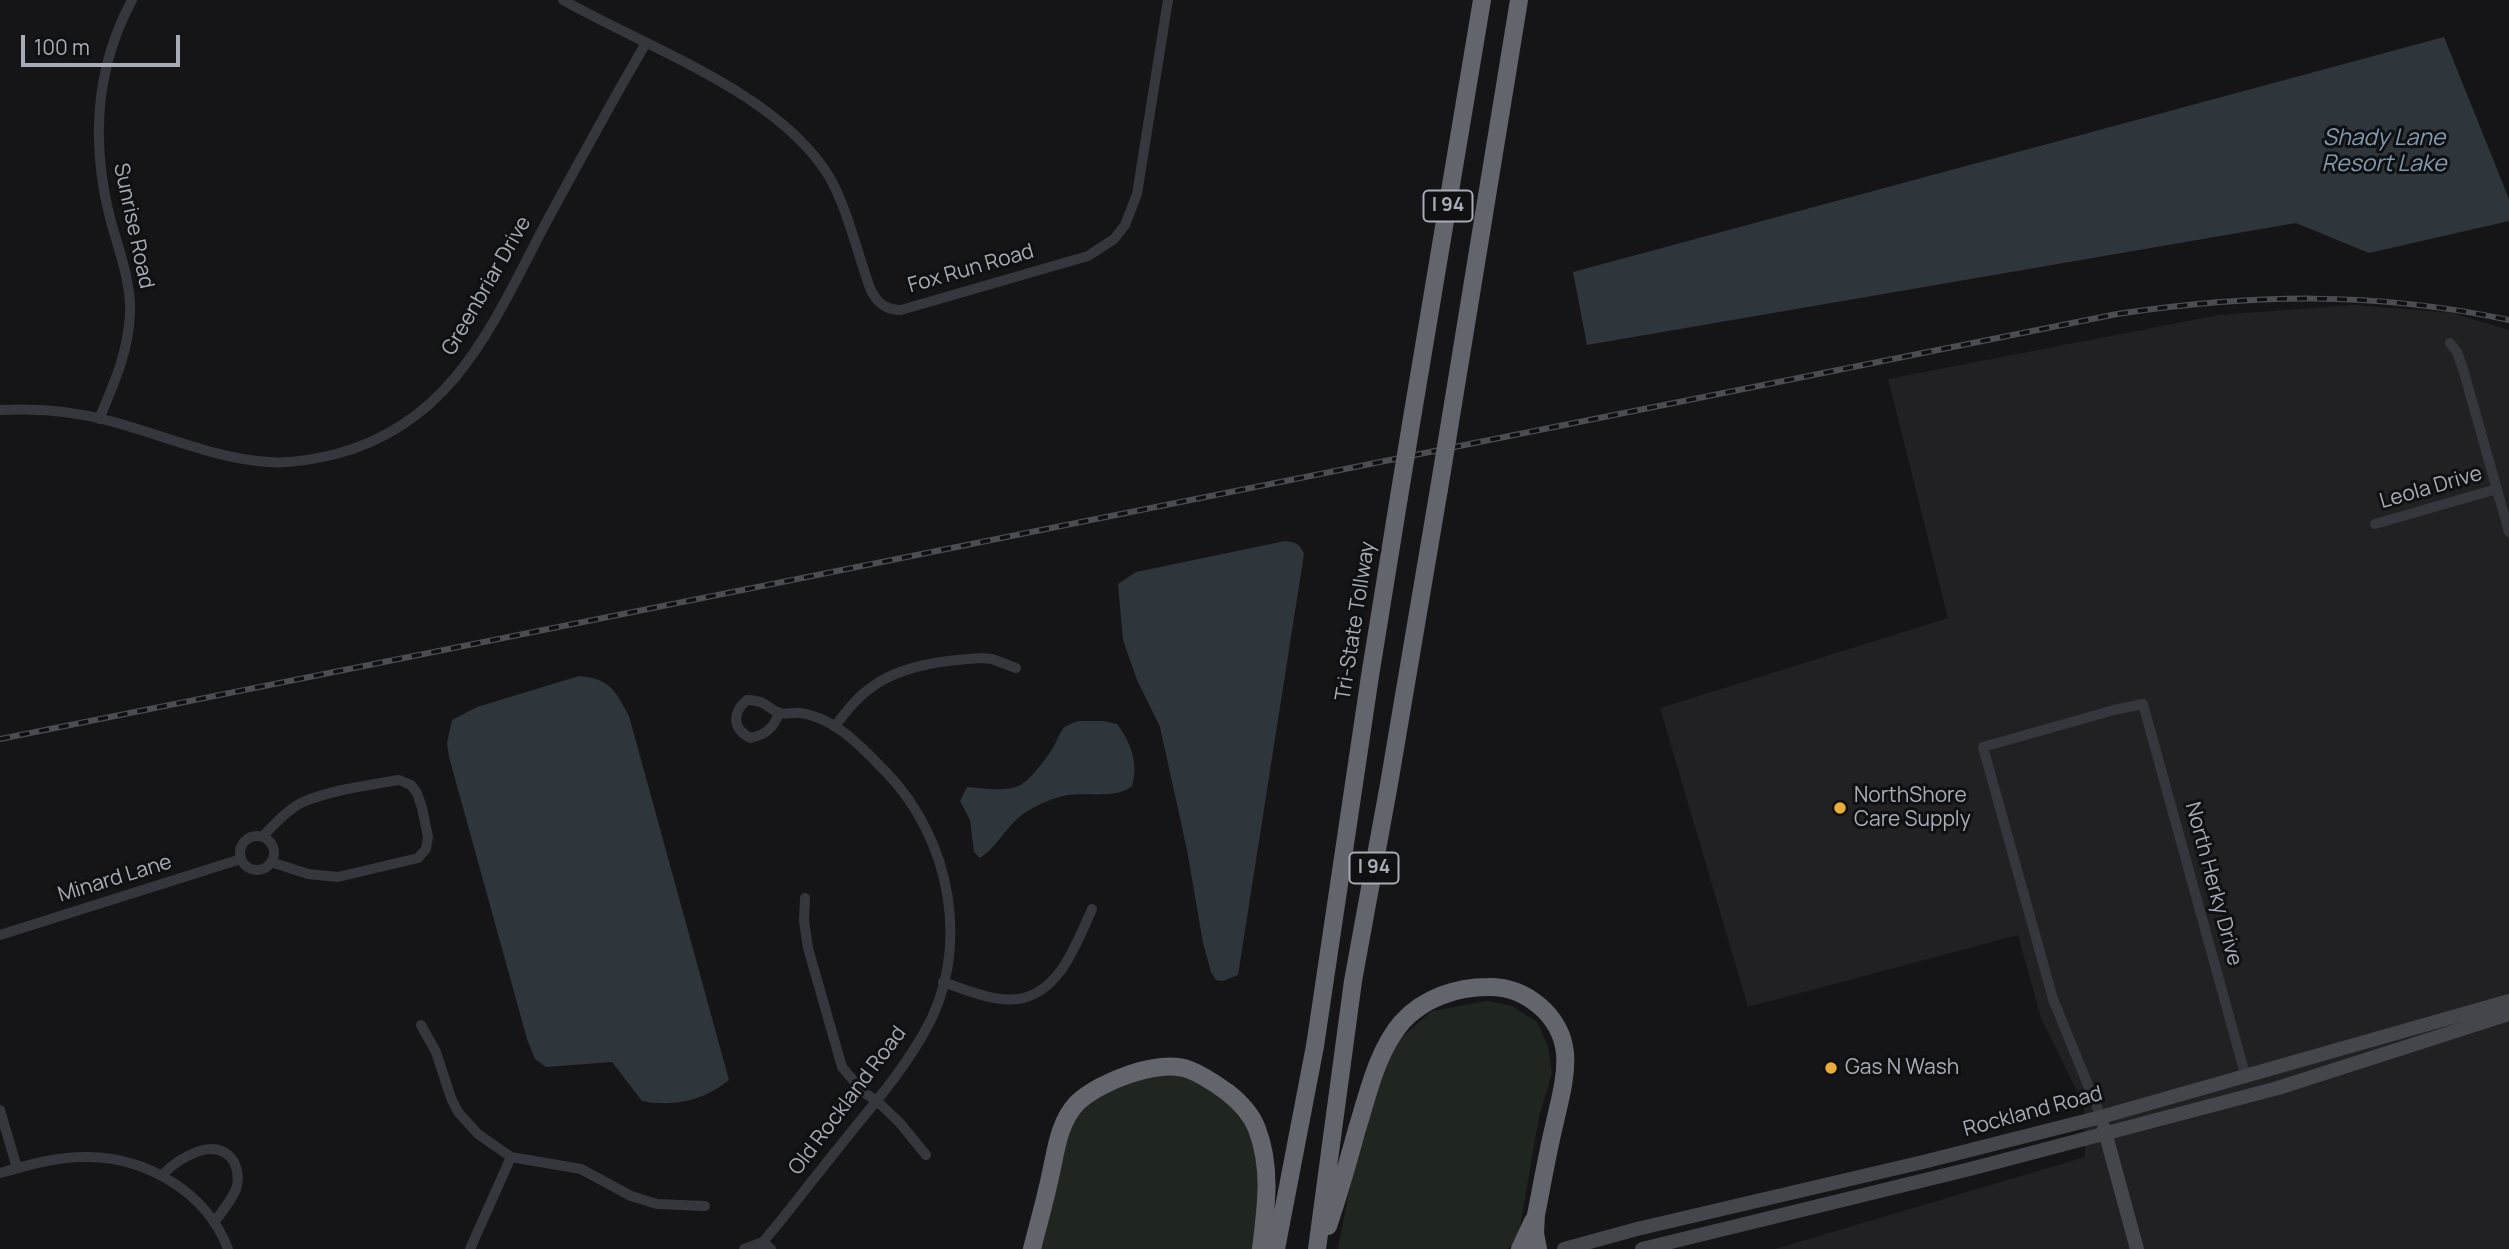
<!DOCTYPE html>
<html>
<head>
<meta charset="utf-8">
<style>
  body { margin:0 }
  #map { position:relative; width:2509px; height:1249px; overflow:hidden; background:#151517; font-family:Manrope,sans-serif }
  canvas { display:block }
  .scale { position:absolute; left:21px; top:35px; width:159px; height:32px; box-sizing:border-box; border:4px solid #a7acb6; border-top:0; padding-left:9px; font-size:21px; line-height:24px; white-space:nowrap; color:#a7acb6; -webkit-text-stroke:5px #101012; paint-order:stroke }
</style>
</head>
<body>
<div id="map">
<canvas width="2509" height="1249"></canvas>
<div class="scale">100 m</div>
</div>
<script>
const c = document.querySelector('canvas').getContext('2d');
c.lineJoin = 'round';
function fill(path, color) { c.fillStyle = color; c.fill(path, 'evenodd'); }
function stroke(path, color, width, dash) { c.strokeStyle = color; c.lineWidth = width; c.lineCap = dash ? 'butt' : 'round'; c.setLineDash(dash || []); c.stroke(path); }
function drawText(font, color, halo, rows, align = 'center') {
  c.font = font + ' Manrope,sans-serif'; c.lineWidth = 6; c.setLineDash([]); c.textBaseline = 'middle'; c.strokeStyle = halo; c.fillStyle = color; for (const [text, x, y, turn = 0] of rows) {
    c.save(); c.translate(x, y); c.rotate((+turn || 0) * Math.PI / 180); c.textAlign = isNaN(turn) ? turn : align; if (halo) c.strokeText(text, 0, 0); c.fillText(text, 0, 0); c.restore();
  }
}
fill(new Path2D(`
  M2354,305l98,8 57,17v919h-734l310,-92 -1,-52 -43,-87 -23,-83 -270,72 -88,-299 288,-90 -60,-239 331,-64z`), '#212124');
fill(new Path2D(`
  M1487,1001l25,5 25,16 11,24 4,27 -13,44 -20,116 -5,12 -7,4h-169l14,-73 25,-88 19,-46 36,-31z
  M1191,1071l52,42 15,37 -1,79 -4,20h-218l24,-85 19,-58 36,-23z`), '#1f2620');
fill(new Path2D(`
  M2444,37l65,162v22l-140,32 -73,-30 -709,122 -14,-73z
  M1285,541c11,1 15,3 19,13l-66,421 -15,6 -7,-1 -5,-8 -8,-29 -16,-93 -27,-123 -23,-47 -14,-40 -5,-56 18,-12z
  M579,676c31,3 36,14 50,40l100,364c-26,21 -54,27 -87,21l-30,-39 -66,5 -11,-8 -8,-20 -78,-282 -2,-14 5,-23 25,-13z
  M1079,721h24l14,3c14,18 22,41 15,62 -17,14 -48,5 -69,10 -16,4 -38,14 -49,26 -11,11 -20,27 -34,36l-6,-6 -4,-32 -10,-19 7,-14c16,1 41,6 55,-3 9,-5 27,-29 32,-38 9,-16 5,-19 25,-25z`), '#2e363c');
stroke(new Path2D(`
  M563,0c84,48 217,93 267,178 17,30 28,77 40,110 6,14 15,22 31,22l187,-54 26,-17 11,-14 12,-31 31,-194
  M2450,343l7,9 6,17 46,163
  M0,410c37,-2 75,1 110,11 53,14 103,37 158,41 23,2 47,-3 68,-8 121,-32 159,-136 212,-235 32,-59 64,-118 98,-176
  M99,419c15,-35 30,-69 31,-107 1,-31 -12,-64 -20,-94 -19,-75 -15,-149 22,-218
  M2375,524l122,-35
  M835,726c11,-14 22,-29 37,-39 29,-22 75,-27 109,-29l11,1 24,9
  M240 853a17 17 0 1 1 34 0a17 17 0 1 1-34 0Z
  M262,837c12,-12 26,-28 41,-35 28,-12 66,-17 96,-22l12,5 6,8 5,15 6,29 -2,12 -8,9 -80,19 -30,-3 -37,-12
  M805,898l-1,23 4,27 34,119 21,25 14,9 23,22 26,32
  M0,935l241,-76
  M943,982c23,8 51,20 75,17 42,-6 59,-57 74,-90
  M421,1025l15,27 15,46 7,14 20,22 33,23 70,12 50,27 26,8 48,2
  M0,1110l17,58
  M2101,1117l-48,-118 -70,-252 131,-37 29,-6 102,370
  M0,1173c28,-8 59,-17 89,-16 59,1 118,36 139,92
  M162,1175c16,-16 55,-42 72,-13 4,8 5,19 2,27 -5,12 -14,23 -22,33
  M470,1249l41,-92
  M744,1249l19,-7 8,7
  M757,1249c29,-33 55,-69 83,-103 29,-37 62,-73 85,-115 47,-82 26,-192 -39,-259 -23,-23 -50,-54 -85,-59 -7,-1 -15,2 -21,0 -14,-4 -10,-12 -33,-13 -15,13 -15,28 3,38 15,-3 24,-10 29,-25`), '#36373c', 10);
stroke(new Path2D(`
  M2104,1128l33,121
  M1564,1249l73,-20 286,-67 178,-45 408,-116
  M1642,1249l332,-81 304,-80 231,-74`), '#44464c', 14);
stroke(new Path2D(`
  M1453,404l66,-404
  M1413,412l69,-412
  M1328,1226c11,-32 20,-64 29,-97 11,-35 20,-78 45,-107 22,-24 54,-35 86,-35 37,-1 73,28 77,66 2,24 -6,50 -11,73 -7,29 -12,59 -18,89l-1,18 3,16
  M1032,1249c6,-24 13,-48 18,-72 6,-25 8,-54 27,-74 23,-22 83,-45 113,-33 13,5 26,14 37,22 13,10 24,21 30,37 15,39 9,79 4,120
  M1276,1249l39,-203 55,-370 29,-179
  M1317,1249l36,-268 36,-197 50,-295
  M1520,1249l13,-28`), '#62656c', 18);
const rail = new Path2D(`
  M0,739l2117,-425c135,-20 257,-23 392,6`);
stroke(rail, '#4b4d53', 6);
stroke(rail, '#101012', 3.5, [10]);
stroke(new Path2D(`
  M1439,489l14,-85
  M1399,497l14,-85`), '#62656c', 18);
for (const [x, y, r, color] of [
  [1840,808,7,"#ebad39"],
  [1831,1068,7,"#ebad39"]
]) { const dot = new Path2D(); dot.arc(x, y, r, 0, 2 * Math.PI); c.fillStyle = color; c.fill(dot); stroke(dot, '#101012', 2.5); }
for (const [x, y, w] of [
  [1448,206,49],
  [1374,868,49]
]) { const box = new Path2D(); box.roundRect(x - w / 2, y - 15.5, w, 31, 5); c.fillStyle = '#101012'; c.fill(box); stroke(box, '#a7acb6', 2); }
drawText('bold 19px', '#a7acb6', null, [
  ["I 94",1448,206],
  ["I 94",1374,868]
]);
drawText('21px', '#a7acb6', '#101012', [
  ["Sunrise Road",133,226,78],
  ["Fox Run Road",971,269,-16],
  ["Greenbriar Drive",487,286,-60],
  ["Leola Drive",2431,488,-16],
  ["Tri-State Tollway",1356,621,-81],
  ["Minard Lane",115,879,-17],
  ["North Herky Drive",2213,884,75],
  ["Old Rockland Road",848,1101,-53],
  ["Rockland Road",2033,1112,-15]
]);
drawText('21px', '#a7acb6', '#101012', [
  ["NorthShore",1854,796],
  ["Care Supply",1854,820],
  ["Gas N Wash",1845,1068]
], 'left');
drawText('italic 23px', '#809ab0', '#101012', [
  ["Shady Lane",2384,139],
  ["Resort Lake",2384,165]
]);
</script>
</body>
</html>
